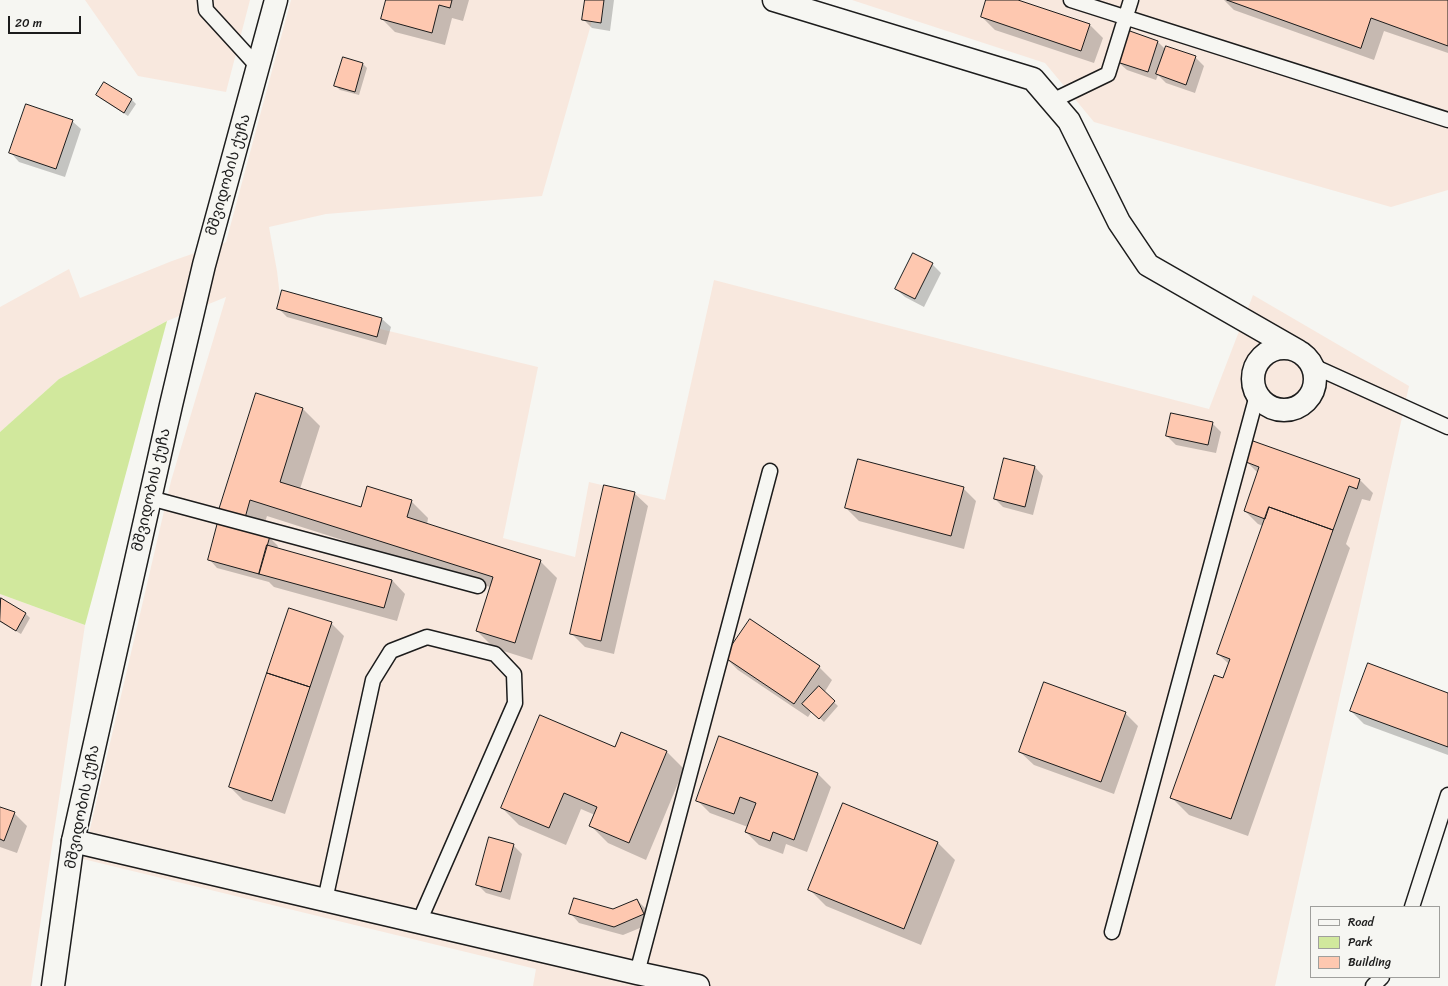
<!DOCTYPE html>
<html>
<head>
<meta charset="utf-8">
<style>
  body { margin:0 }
  #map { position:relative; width:1448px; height:986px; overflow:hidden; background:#f6f6f2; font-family:Sriracha,sans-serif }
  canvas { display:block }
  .legend { position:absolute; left:1310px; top:906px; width:130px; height:72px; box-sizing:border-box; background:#f6f6f2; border:1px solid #9f9f9c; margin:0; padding:5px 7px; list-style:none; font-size:12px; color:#1c1c1c }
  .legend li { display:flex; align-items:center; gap:8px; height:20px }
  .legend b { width:20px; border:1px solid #9f9f9c }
  .scale { position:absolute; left:8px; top:16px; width:73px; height:18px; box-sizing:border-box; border:2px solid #1c1c1c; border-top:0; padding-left:5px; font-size:12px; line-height:14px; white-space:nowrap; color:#1c1c1c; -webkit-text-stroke:3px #f6f6f2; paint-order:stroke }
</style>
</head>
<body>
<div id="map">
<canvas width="1448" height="986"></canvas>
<ul class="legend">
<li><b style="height:5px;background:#f6f6f2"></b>Road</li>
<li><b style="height:11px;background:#d1e89d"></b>Park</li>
<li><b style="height:11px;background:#fec8b0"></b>Building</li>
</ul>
<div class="scale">20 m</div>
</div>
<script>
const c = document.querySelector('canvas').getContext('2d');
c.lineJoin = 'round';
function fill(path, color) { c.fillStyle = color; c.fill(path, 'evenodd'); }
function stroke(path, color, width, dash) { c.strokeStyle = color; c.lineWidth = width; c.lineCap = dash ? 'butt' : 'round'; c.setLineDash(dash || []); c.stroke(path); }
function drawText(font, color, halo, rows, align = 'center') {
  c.font = font + ' Sriracha,"Noto Sans Georgian",sans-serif'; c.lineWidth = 4; c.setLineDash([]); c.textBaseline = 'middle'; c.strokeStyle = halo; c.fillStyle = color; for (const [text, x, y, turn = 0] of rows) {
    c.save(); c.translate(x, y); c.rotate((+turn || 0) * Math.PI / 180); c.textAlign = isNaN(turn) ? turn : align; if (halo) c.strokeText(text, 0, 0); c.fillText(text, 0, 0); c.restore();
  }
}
fill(new Path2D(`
  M85,0h165l-24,92 -88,-16z
  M291,0h307l-56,196 -216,18 -57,13 8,44 4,34 257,62 -35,171 72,19 14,-75 76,18 49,-220 495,129 44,-114 156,91 -134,600h-742l3,-17 -453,-110 88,-378 55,-184 -59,24 -108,58 -59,53v-125l69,-38 11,29 92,-37 54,-19z
  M852,0h596v190l-57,17 -297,-85 -49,-59z
  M0,594l85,31 -54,361h-31z`), '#f8e8de');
fill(new Path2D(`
  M167,321l-82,304 -85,-31v-162l59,-53z`), '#d1e89d');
fill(new Path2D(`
  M387,0h82l-6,21 -11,-3 -7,27 -50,-13 -13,-13z
  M586,0h28l-4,31 -18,-3 -9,-9z
  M987,0h28l75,25 13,13 -9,25 -99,-33 -13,-13z
  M1224,0h224v53l-64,-22 -10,29 -140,-50z
  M1158,42l8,8 29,7 9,9 -9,27 -29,-10 -8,-8 -2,5 -29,-10 -9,-8z
  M343,58l20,6 4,4 -8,27 -19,-5 -5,-5z
  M105,83l27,17 4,4 -8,12 -27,-17 -4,-4z
  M72,121l9,8 -16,48 -46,-15 -8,-9z
  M913,255l19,9 9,9 -17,34 -19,-10 -9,-8z
  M283,291l99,28 9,8 -5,18 -99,-28 -9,-9z
  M302,408l18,18 -20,63 61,20 50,-8 17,17 -1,7 113,36 17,17 -25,82 -38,-12 -17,-17 13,-44 -223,-71 -6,19 8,2 9,9 -1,3 115,31 13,14 -8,27 -123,-34 -5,-5 -52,-14 -8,-9 10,-35 1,-15z
  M1212,423l9,9 -5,21 -40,-8 -9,-9z
  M1247,462l113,18 13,13 -3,8 -8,-2 -16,45 4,4 -102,288 -59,-21 -17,-17 52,-119 5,-15 -11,-10 45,-128 -5,-2 -13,-13 13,-38z
  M1035,467l8,9 -10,39 -30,-8 -8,-8z
  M963,488l13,13 -12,48 -105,-28 -13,-13z
  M634,493l14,13 -34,148 -29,-7 -13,-13z
  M1,600l25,14 4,4 -9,16 -21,-12v-20z
  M750,620l69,47 13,13 -8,13 14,13 -14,16 -12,-11 -4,6 -70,-47 -13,-13z
  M331,623l13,13 -59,178 -42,-14 -13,-13z
  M1448,694v61l-84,-31 -13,-13z
  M1125,713l13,13 -24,68 -80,-29 -14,-13z
  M622,733l45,19 17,17 -38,91 -38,-17 -17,-17 4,-11 -14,-6 -15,36 -47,-20 -17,-17 113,-59z
  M818,774l13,13 -24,65 -21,-8 -3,10 -24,-9 -13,-13 2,-5 -38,-14 -13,-13z
  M843,805l95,38 17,17 -34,85 -95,-39 -17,-17z
  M0,808l14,5 13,13 -10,27 -17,-6z
  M513,845l9,9 -12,46 -24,-7 -9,-9z
  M637,900l9,9 6,14 -29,12 -44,-12 -8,-9 43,-4z`), '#0003');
const building = new Path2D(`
  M386,0h66l-2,8 -11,-3 -7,28 -51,-14z
  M585,0h19l-3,23 -19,-3z
  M986,0h32l72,24 -9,27 -100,-34z
  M1227,0h221v46l-77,-28 -10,30z
  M1127,30l31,11 -10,31 -31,-10z
  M1166,46l30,10 -10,29 -30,-11z
  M343,57l20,6 -8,29 -21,-6z
  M104,82l28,17 -8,14 -28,-18z
  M26,104l47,16 -17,49 -47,-16z
  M913,253l20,10 -18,36 -20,-10z
  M282,290l100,28 -5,19 -100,-28z
  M256,393l47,15 -23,74 81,25 6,-21 45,14 -5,17 134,43 -26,83 -39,-12 17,-54 -243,-77 -5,18 -26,-8z
  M1171,413l42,9 -5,23 -42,-9z
  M1253,441l107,38 -3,10 -8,-3 -16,44 -64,-23 -4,12 -21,-8 15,-44 -13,-5z
  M1004,458l31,8 -10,41 -31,-8z
  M858,459l106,28 -13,49 -106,-28z
  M604,485l31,7 -34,149 -31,-7z
  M1269,507l64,23 -102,289 -61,-21 44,-123 9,3 7,-19 -13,-5z
  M218,522l52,14 -11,38 -51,-14z
  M267,545l125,35 -8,28 -125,-34z
  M1,598l25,15 -10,18 -16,-10z
  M289,608l43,14 -22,65 -43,-14z
  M750,619l70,47 -26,38 -70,-47z
  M1368,663l80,30v54l-98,-36z
  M267,673l43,14 -38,114 -43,-14z
  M1044,682l82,30 -25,70 -82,-30z
  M819,686l16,15 -16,18 -17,-15z
  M540,715l75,32 6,-15 46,19 -38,92 -40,-17 8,-19 -33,-14 -15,35 -48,-20z
  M719,736l99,37 -24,67 -21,-8 -3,9 -25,-9 11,-29 -16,-6 -6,17 -38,-13z
  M843,803l95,39 -34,87 -96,-39z
  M0,807l15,5 -11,29 -4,-2z
  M489,837l25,7 -13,48 -25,-7z
  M574,898l39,11 24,-10 7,15 -30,13 -45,-13z`);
fill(building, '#fec8b0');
stroke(building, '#1c1c1c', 1);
const service = new Path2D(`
  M205,0l1,10 53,58
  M1071,0l377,120
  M1052,101l56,-27 23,-74
  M1313,366l135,61
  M150,498l328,88
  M325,900l48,-220 18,-29 36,-14 68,17 19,20 1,29 -96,219
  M1412,907l36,-112
  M1112,932l145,-537
  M637,973l133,-502
  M1373,986l9,-9`);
const minor = new Path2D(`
  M774,0l259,79 36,42 50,101 29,43 150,86
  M1253 379a31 31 0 1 1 62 0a31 31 0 1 1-62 0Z
  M73,841l564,132 61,13`);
const secondary = new Path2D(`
  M53,986l20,-145 98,-436 33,-140 72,-265`);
stroke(service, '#1c1c1c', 17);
stroke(minor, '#1c1c1c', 25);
stroke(secondary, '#1c1c1c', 25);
stroke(service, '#f6f6f2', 14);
stroke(minor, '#f6f6f2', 22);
stroke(secondary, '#f6f6f2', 22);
drawText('15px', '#1c1c1c', '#f6f6f2', [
  ["მშვიდობის ქუჩა",229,175,-74],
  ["მშვიდობის ქუჩა",152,490,-77],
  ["მშვიდობის ქუჩა",83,807,-79]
]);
</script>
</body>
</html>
